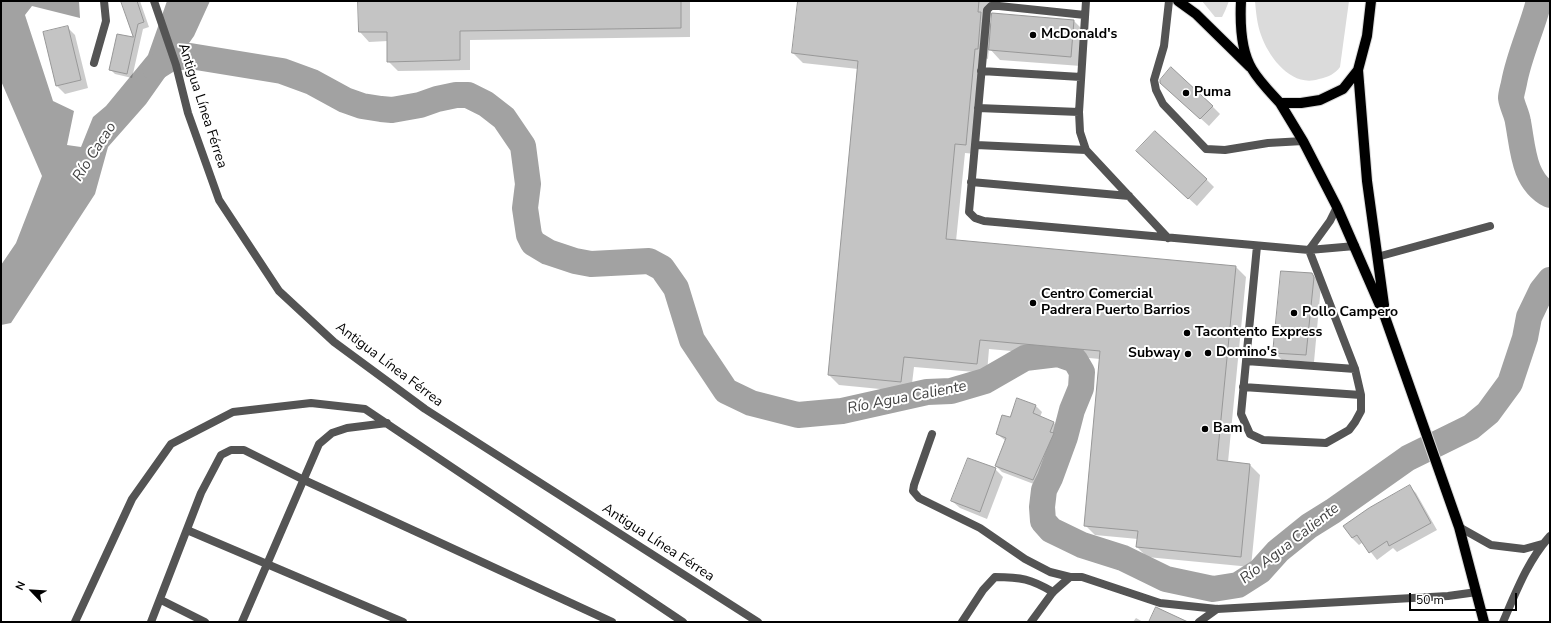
<!DOCTYPE html>
<html>
<head>
<meta charset="utf-8">
<style>
  body { margin:0 }
  #map { position:relative; width:1551px; height:623px; overflow:hidden; background:#fff; font-family:"Nunito Sans",sans-serif }
  canvas { display:block }
  .frame { position:absolute; inset:0; border:2px solid #000; pointer-events:none }
  .north { position:absolute; left:12px; top:571px; width:40px; height:40px; -webkit-text-stroke:3px #fff; paint-order:stroke; rotate:295deg; font-size:11px; font-weight:700; line-height:16px; text-align:center; color:#000 }
  .north::after { content:''; display:block; margin:auto; width:14px; height:18px; background:#000; clip-path:polygon(50% 0,100% 100%,50% 72%,0 100%) }
  .scale { position:absolute; left:1409px; top:593px; width:108px; height:18px; box-sizing:border-box; border:2px solid #000; border-top:0; padding-left:5px; font-size:12px; line-height:14px; white-space:nowrap; color:#000; -webkit-text-stroke:3px #fff; paint-order:stroke }
</style>
</head>
<body>
<div id="map">
<canvas width="1551" height="623"></canvas>
<div class="frame"></div>
<div class="north">N</div>
<div class="scale">50 m</div>
</div>
<script>
const c = document.querySelector('canvas').getContext('2d');
c.lineJoin = 'round';
function fill(path, color) { c.fillStyle = color; c.fill(path, 'evenodd'); }
function stroke(path, color, width, dash) { c.strokeStyle = color; c.lineWidth = width; c.lineCap = dash ? 'butt' : 'round'; c.setLineDash(dash || []); c.stroke(path); }
function drawText(font, color, halo, rows, align = 'center') {
  c.font = font + ' "Nunito Sans",sans-serif'; c.lineWidth = 4; c.setLineDash([]); c.textBaseline = 'middle'; c.strokeStyle = halo; c.fillStyle = color; for (const [text, x, y, turn = 0] of rows) {
    c.save(); c.translate(x, y); c.rotate((+turn || 0) * Math.PI / 180); c.textAlign = isNaN(turn) ? turn : align; if (halo) c.strokeText(text, 0, 0); c.fillText(text, 0, 0); c.restore();
  }
}
fill(new Path2D(`
  M1202,1h27l-4,10 -3,6h-7z
  M1255,1h94l-9,66c-5,7 -12,10 -21,12 -27,9 -50,-21 -58,-44 -4,-11 -5,-23 -6,-34z`), '#dbdbdb');
fill(new Path2D(`
  M1,1h78l1,17 -48,-12 -7,9 28,86 21,10 -7,34 14,2 12,-30 13,-11 42,-51 19,-54h43l-16,35 -48,68 -38,43 -13,47 -84,129 -10,2v-60l15,-22 26,-67 -41,-95z`), '#a2a2a2');
fill(new Path2D(`
  M122,1h18l9,26 -6,2 -11,49 -17,-4 -5,-5 8,-34 17,4z
  M359,1h331v36l-220,3v30l-72,1 -10,-10v-20l-19,1 -9,-10z
  M799,1h191l-2,20 4,4 82,-4 10,10 -3,35 -81,-6 -11,-12 -1,11 -3,-1 -9,96 -11,-1 -9,88 280,26 10,10 -18,185 22,3 10,10 -9,92 -104,-10 -10,-10 1,-8 -43,-4 -10,-10 15,-166 -111,-10 -2,24 -73,-6 -3,25 -72,-7 -10,-10 29,-306 -55,-6 -10,-10z
  M67,27l8,8 13,53 -23,6 -8,-8 -12,-53z
  M1169,90l43,16 8,8 -11,12z
  M1145,159l61,20 8,8 -17,19z
  M1312,274l7,8 2,3 -7,77 -32,-2 -8,-8z
  M1035,405l7,7 -2,5 14,6 6,6 -3,8 2,3 -20,46 -37,-14 -6,-6 10,-25 -9,-7 13,-15z
  M995,469l8,8 -16,42 -27,-11 -8,-7z
  M1409,486l7,7 21,37 -40,22 -4,-4 -16,12 -14,-18 -4,3 -7,-7 -7,-12z
  M1136,618l7,4h-10z`), '#0003');
stroke(new Path2D(`
  M1539,1c-7,28 -20,54 -25,82 -1,5 -3,11 -3,15 1,8 6,16 7,24 5,26 5,59 32,73
  M155,68l16,-10 19,-2 92,15 30,11 33,18 17,6 19,3 11,1 28,-5 17,-6 19,-4h12l18,9 18,14 19,28 5,38 -3,24 4,27 4,8 15,9 27,9 16,3 58,-3 13,7 14,20 16,52 34,51 25,12 47,12 44,-4 85,-19 24,-1 34,-10 40,-23 33,-4 17,6 7,12 -1,16 -9,22 -7,27 -15,41 -6,12 -2,17 1,14 8,9 31,15 41,13 43,21 47,10 25,-4 22,-14 18,-20 31,-25 24,-15 75,-53 63,-31 17,-14 22,-30 15,-45 4,-21 13,-27 8,-10`), '#a2a2a2', 26);
const building = new Path2D(`
  M121,1h16l7,21 -6,2 -11,50 -18,-4 8,-36 16,3z
  M358,1h323v27l-221,3v29l-73,2v-30h-28z
  M798,1h181l-1,11h3l-3,37h-3l-9,96 -11,-1 -9,95 290,27 -19,194 33,4 -9,93 -105,-10 2,-16 -54,-5 16,-175 -120,-11 -3,24 -73,-7 -3,25 -73,-7 30,-314 -66,-8z
  M992,13l82,7 -3,37 -82,-7z
  M68,26l13,54 -25,6 -13,-54z
  M1171,67l42,39 -13,13 -40,-36v-3z
  M1155,131l52,48 -19,20 -52,-48z
  M1281,271l31,2 2,4 -8,78 -33,-2z
  M1017,398l19,7 -3,8 21,9 -4,10 4,1 -21,47 -38,-14 11,-28 -10,-4 6,-19 8,2z
  M968,458l28,10 -16,44 -29,-11z
  M1410,485l21,38 -42,23 -2,-5 -18,12 -12,-18 -5,3 -9,-12 26,-18z
  M1156,607l4,2 28,13h-39z`);
fill(building, '#c4c4c4');
stroke(building, '#989898', 1);
const primary = new Path2D(`
  M1178,1l18,13 54,53
  M1241,1c-1,20 0,50 11,68 7,12 18,23 28,34h21l19,-3 23,-11 15,-19 9,-34 4,-35
  M1358,70l9,111 17,124
  M1280,103l23,38 34,66 48,110 74,210 25,95`);
stroke(primary, '#dbdbdb', 12);
stroke(new Path2D(`
  M1086,1l-7,111 1,20 6,18 82,88
  M1169,1l-5,45 -10,34 2,10 7,14 43,45 19,1 43,-7 35,-2
  M1085,15l-86,-9h-8l-4,4 -18,202 6,6 9,3 325,29 46,-4
  M94,63l12,-42 -2,-20
  M981,71l100,6
  M978,108l101,4
  M976,145l110,5
  M971,182l158,14
  M1257,246l-16,168 9,20 13,6 63,3 23,-13 6,-8 6,-11v-16l-6,-26 -46,-119
  M1309,250l21,-29 7,-14
  M1377,257l113,-31
  M1246,361l109,8
  M1243,387l118,8
  M187,530l216,92
  M161,600l44,22
  M75,622l57,-123 39,-55 62,-32 78,-9 54,6 318,213
  M151,622l50,-129 20,-38 10,-5h13l60,30 308,142
  M242,622l77,-178 13,-11 15,-5 40,-5
  M962,622l21,-32 12,-13c26,0 36,2 58,15
  M1199,622l18,-13`), '#545454', 8);
stroke(new Path2D(`
  M154,1l22,64 12,48 31,87 60,91 55,51 91,67 333,213
  M932,434l-18,51 -1,6 6,7 61,30 45,31 25,13 20,5
  M1459,527l32,18 33,4 18,-5
  M1031,622l22,-30 17,-15h12l78,26 57,6 231,-13 29,-4
  M1503,622c13,-30 25,-62 47,-86`), '#545454', 8);
stroke(primary, '#000', 10);
for (const [x, y, r, color] of [
  [1033,35,4,"#000"],
  [1186,93,4,"#000"],
  [1033,303,4,"#000"],
  [1294,313,4,"#000"],
  [1187,333,4,"#000"],
  [1208,353,4,"#000"],
  [1188,354,4,"#000"],
  [1205,429,4,"#000"]
]) { const dot = new Path2D(); dot.arc(x, y, r, 0, 2 * Math.PI); c.fillStyle = color; c.fill(dot); stroke(dot, '#fff', 1.5); }
drawText('bold 14px', '#000', '#fff', [
  ["McDonald's",1041,35],
  ["Puma",1194,93],
  ["Centro Comercial",1041,295],
  ["Padrera Puerto Barrios",1041,311],
  ["Pollo Campero",1302,313],
  ["Tacontento Express",1195,333],
  ["Domino's",1216,353],
  ["Subway",1180,354,"right"],
  ["Bam",1213,429]
], 'left');
drawText('14px', '#000', '#fff', [
  ["Antigua Línea Férrea",202,106,72],
  ["Antigua Línea Férrea",389,365,37],
  ["Antigua Línea Férrea",658,543,33]
]);
drawText('italic 15px', '#434343', '#fff', [
  ["Río Cacao",95,152,-57],
  ["Río Agua Caliente",907,398,-11],
  ["Río Agua Caliente",1290,544,-38]
]);
</script>
</body>
</html>
